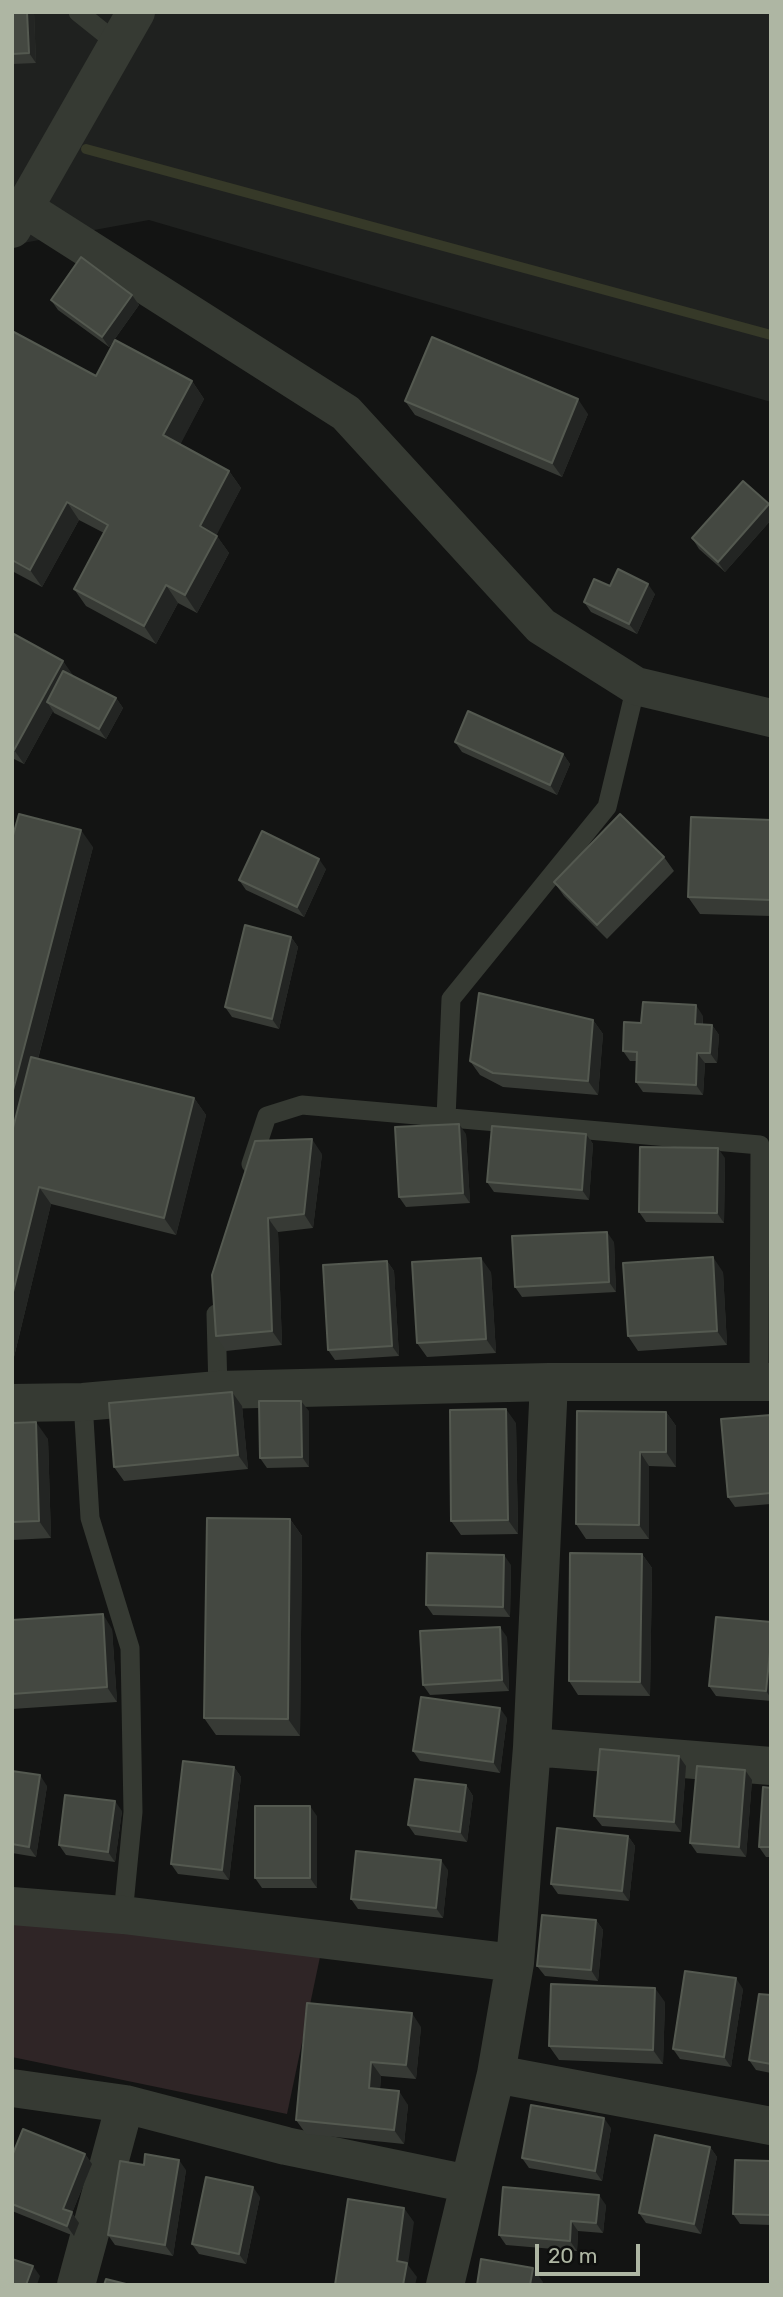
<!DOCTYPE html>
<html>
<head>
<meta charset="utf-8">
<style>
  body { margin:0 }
  #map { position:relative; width:783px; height:2297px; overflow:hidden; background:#131413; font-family:Rubik,sans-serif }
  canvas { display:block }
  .frame { position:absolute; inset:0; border:14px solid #aeb6a3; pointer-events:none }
  .scale { position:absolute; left:535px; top:2244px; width:105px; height:32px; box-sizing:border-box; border:4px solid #aeb6a3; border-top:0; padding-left:9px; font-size:21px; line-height:24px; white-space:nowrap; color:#aeb6a3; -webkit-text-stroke:5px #0e0f0e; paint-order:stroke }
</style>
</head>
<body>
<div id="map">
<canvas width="783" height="2297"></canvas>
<div class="frame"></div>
<div class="scale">20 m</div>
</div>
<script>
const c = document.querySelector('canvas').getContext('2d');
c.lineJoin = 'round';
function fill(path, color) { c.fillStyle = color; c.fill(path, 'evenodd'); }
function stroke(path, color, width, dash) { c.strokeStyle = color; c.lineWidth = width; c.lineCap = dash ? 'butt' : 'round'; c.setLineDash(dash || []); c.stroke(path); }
fill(new Path2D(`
  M12,12h759v390l-622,-182 -137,25z`), '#1f211f');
fill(new Path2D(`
  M12,1912l308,45 -33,157 -275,-57z`), '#2f2526');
stroke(new Path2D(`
  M86,149l685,186`), '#363928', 10);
stroke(new Path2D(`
  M78,12l40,32
  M446,1118l5,-119 156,-192 29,-121
  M251,1164l16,-48 35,-11 458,40 -1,237
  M216,1314l2,76
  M83,1402l7,116 40,130 3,164 -10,103`), '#363a33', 19);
stroke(new Path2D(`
  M24,208l322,205 195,213 95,60 135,32
  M12,229l124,-217
  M12,1403l71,-1 135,-12 331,-8h222
  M532,1747l239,19
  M12,1906l111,9 392,48
  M496,2074l275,52
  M12,2088l113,16 161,42 183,38
  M76,2285l49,-181
  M445,2285l51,-211 19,-111 17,-216 17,-365`), '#363a33', 38);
fill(new Path2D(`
  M12,12h22l2,51 -24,1z
  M132,295l7,10 -30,42 -51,-37 -7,-10z
  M12,331l84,45 96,5 12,18 -24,45 49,27 12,17 -25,47 13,18 -32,60 -19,-10 -22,41 -70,-38 -12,-17 30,-56 -25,-13 -37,67 -30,-16z
  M405,401l183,13 -26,63 -147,-62z
  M769,504l2,2v14l-46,52 -26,-23 -7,-11z
  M610,586l45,8 -18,40 -46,-22 -7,-10z
  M12,633l51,28 9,15 44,22 7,10 -17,31 -52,-26 -1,-2 -29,53 -12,-6z
  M455,742l108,12 7,10 -13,31 -95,-43z
  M771,820v96l-71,-2 -12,-17z
  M12,839l81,8 -55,212 156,39 12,17 -30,120 -125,-31 -38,157z
  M664,857l10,14 -67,68 -43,-43 -10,-14z
  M326,869l-22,48 -58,-27 -7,-10z
  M291,937l7,10 -19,82 -47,-12 -7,-10z
  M703,1016v9h9l7,10 -2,28h-12l-2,32 -60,-3 -7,-10 1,-21h-7l-7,-10 18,-28z
  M593,1020l10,14 -5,61 -95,-8 -23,-12 -10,-14z
  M466,1134l4,69 -64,4 -7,-10z
  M586,1134l7,10 -4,56 -95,-8 -7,-10z
  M322,1154l-9,74 -35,4 4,113 -56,6 -10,-15 -4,-61z
  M725,1158l-1,65 -78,-1 -7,-10z
  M614,1242l2,50 -94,5 -7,-10z
  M387,1261l7,10 5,85 -64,4 -7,-10z
  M491,1272l5,81 -69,4 -10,-14z
  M723,1272l4,73 -89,6 -10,-15z
  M232,1392l10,14 6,63 -124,12 -10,-14z
  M309,1411v56l-42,1 -7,-10z
  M666,1412l10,14v41l-27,-1v73h-63l-10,-15z
  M771,1415v89l-36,3 -7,-10z
  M12,1423l36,16 3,99 -39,2z
  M516,1423l2,111 -57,1 -10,-14z
  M290,1519l12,17 -2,200 -84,-1 -12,-17z
  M642,1554l10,14 -2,128 -72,-1 -9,-14z
  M511,1565l-1,52 -77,-2 -7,-10z
  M12,1620l100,9 5,73 -105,7z
  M771,1622v79l-55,-5 -7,-10z
  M507,1637l2,54 -79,4 -7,-10z
  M507,1718l-7,55 -80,-12 -7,-10z
  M679,1756l7,10 -5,66 -79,-6 -8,-10z
  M234,1767l7,10 -12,103 -51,-6 -7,-10z
  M12,1771l35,15 -11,71 -24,-4z
  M752,1780l-6,77 -49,-4 -7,-10z
  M466,1785l7,11 -6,46 -52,-7 -7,-10z
  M771,1788v69h-5l-7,-10z
  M122,1811l-7,51 -49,-7 -7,-10z
  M317,1816v72h-55l-7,-10z
  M628,1836l7,10 -6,55 -71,-7 -7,-10z
  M448,1870l-5,48 -85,-9 -7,-10z
  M596,1920l7,10 -5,51 -53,-5 -8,-10z
  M743,1989l-12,78 -51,-8 -7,-10z
  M771,1995v78l-15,-3 -7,-10z
  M665,2002l-2,62 -104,-4 -10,-14z
  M307,2003l114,24 -5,52 -35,-3 -1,13 28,16 -4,39 -98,-10 -10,-14z
  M611,2128l-9,53 -73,-13 -7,-10z
  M710,2147l7,10 -16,77 -55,-11 -7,-10z
  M85,2154l7,10 -20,49 7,10 -5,13 -62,-25v-55z
  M771,2161v64l-31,-1 -7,-10z
  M144,2165l42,5 -13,86 -58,-11 -7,-10z
  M260,2197l-14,67 -47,-10 -7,-10z
  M606,2205l-3,28 -25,-2 -1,20 -71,-6 -7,-10z`), '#373a35');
fill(new Path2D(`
  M27,12h7l2,51 -7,-10z
  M132,295l7,10 -30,42 -7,-10z
  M192,381l12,18 -28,54 -13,-18z
  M578,399l10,15 -26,63 -10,-14z
  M229,471l12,17 -29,56 -12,-18z
  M67,502l12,18 -37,67 -12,-17z
  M769,504l2,2v14l-46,52 -7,-10z
  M217,536l12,17 -32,60 -12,-18z
  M648,584l7,10 -18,40 -8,-10z
  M166,585l12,18 -22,41 -12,-18z
  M63,661l10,14 -18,32 -8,-5 6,9 -29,53 -10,-14z
  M116,698l7,10 -17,31 -7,-10z
  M563,754l7,10 -13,31 -7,-10z
  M81,830l12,17 -81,311v-64z
  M319,859l7,10 -22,48 -7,-10z
  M291,937l7,10 -19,82 -7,-10z
  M696,1005l7,11 -1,18 -7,-10z
  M593,1020l10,14 -5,61 -10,-14z
  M712,1025l7,10 -2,28 -7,-10z
  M697,1053l8,10 -2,32 -7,-10z
  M194,1098l12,17 -30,120 -12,-17z
  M459,1124l7,10 4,69 -7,-10z
  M586,1134l7,10 -4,56 -7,-10z
  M312,1139l10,15 -9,74 -9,-14z
  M718,1148l7,10 -1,65 -7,-10z
  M39,1187l12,17 -38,157 -1,-65z
  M268,1218l10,14 4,113 -10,-14z
  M607,1232l7,10 2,50 -7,-10z
  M713,1257l10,15 4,73 -10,-14z
  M481,1258l10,14 5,81 -10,-14z
  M387,1261l7,10 5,85 -7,-10z
  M232,1392l10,14 6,63 -10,-14z
  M301,1401l8,10v56l-7,-10z
  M506,1409l10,14 2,111 -10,-14z
  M666,1412l10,14v41l-10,-15z
  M36,1422l12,17 3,99 -12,-17z
  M640,1452l9,14v73l-10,-14z
  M290,1519l12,17 -2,200 -12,-17z
  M642,1554l10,14 -2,128 -10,-14z
  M504,1555l7,10 -1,52 -7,-10z
  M103,1614l9,15 5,73 -10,-15z
  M500,1627l7,10 2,54 -7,-11z
  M771,1642v56l-5,-7z
  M500,1708l7,10 -7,55 -7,-11z
  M679,1756l7,10 -5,66 -7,-10z
  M234,1767l7,10 -12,103 -7,-10z
  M745,1770l7,10 -6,77 -7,-10z
  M40,1775l7,11 -11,71 -7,-10z
  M466,1785l7,11 -6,46 -7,-10z
  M115,1801l7,10 -7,51 -7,-10z
  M310,1806l7,10v72l-7,-10z
  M628,1836l7,10 -6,55 -7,-10z
  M441,1860l7,10 -5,48 -7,-10z
  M596,1920l7,10 -5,51 -7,-11z
  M736,1978l7,11 -12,78 -7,-10z
  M655,1988l10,14 -2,62 -10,-14z
  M412,2013l9,14 -5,52 -10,-14z
  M371,2062l10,14 -2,26 -10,-14z
  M399,2091l9,14 -4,39 -10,-14z
  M604,2118l7,10 -9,53 -7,-10z
  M710,2147l7,10 -16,77 -7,-10z
  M85,2154l7,10 -20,49 7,10 -5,13 -7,-10 -4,-17z
  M179,2160l7,10 -13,86 -8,-11z
  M253,2187l7,10 -14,67 -7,-10z
  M599,2195l7,10 -3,28 -7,-10z
  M404,2208l10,14 -6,43 9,12 -2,8h-12l-6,-24z
  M571,2221l7,10 -1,20 -7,-10z
  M33,2266l7,10 -3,9h-11z
  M533,2268l10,14 -1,3h-12z`), '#232523');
const building = new Path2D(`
  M12,12h15l2,41 -17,1z
  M81,257l51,38 -30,42 -51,-37z
  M12,331l84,45 19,-36 77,41 -29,54 66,36 -29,55 17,10 -32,59 -19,-10 -22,41 -70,-37 34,-64 -41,-23 -37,68 -18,-10z
  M432,337l146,62 -26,64 -147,-62z
  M743,481l26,23 -51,58 -26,-24z
  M618,569l30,15 -19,40 -45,-22 10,-23 16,7z
  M12,633l51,28 -49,89 -2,-1z
  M63,671l53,27 -17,31 -52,-27z
  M468,711l95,43 -13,31 -95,-43z
  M19,814l62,16 -69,264v-255z
  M620,814l44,43 -67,68 -43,-43z
  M691,817l80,3v80l-83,-3z
  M262,831l57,28 -22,48 -58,-27z
  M245,925l46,12 -19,82 -47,-12z
  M479,993l114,27 -5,61 -95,-8 -23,-12z
  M643,1002l53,3 -1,19 17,1 -2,28h-13l-1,32 -60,-3 1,-30 -14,-1 1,-29 17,1z
  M31,1057l163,41 -30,120 -125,-31 -27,109v-164z
  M459,1124l4,69 -64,4 -4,-70z
  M492,1126l94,8 -4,56 -95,-8z
  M312,1139l-8,75 -36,4 4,113 -56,5 -4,-61 43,-134z
  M640,1147l78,1 -1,65 -78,-1z
  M607,1232l2,50 -94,5 -3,-51z
  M713,1257l4,74 -89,5 -5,-73z
  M481,1258l5,81 -69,4 -5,-81z
  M387,1261l5,85 -64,4 -5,-85z
  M232,1392l6,63 -124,12 -5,-64z
  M259,1401h42l1,56 -42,1z
  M506,1409l2,111 -57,1 -1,-111z
  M577,1411l89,1v40h-26l-1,73 -63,-1z
  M771,1415v78l-43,4 -7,-78z
  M36,1422l3,99 -27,1v-99z
  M207,1518l83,1 -2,200 -84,-1z
  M427,1553l77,2 -1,52 -77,-2z
  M570,1553l72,1 -2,128 -71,-1z
  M103,1614l4,73 -95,7v-74z
  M716,1617l55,5v20l-5,49 -57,-5z
  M500,1627l2,53 -79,5 -3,-54z
  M421,1697l79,11 -7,54 -80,-11z
  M600,1749l79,7 -5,66 -80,-6z
  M183,1761l51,6 -12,103 -51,-6z
  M697,1766l48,4 -6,77 -49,-4z
  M12,1771l28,4 -11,72 -17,-3z
  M415,1779l51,6 -6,47 -52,-7z
  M763,1787l8,1v59h-12z
  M65,1795l50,6 -7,51 -49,-7z
  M255,1806h55v72h-55z
  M557,1828l71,8 -6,55 -71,-7z
  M356,1851l85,9 -5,48 -85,-9z
  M542,1915l54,5 -5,50 -54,-4z
  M685,1971l51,7 -12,79 -51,-8z
  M551,1984l104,4 -2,62 -104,-4z
  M759,1994l12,1v69l-22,-4z
  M307,2003l105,10 -6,52 -35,-3 -2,26 30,3 -5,39 -98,-10z
  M531,2105l73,13 -9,53 -73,-13z
  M23,2129l62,25 -22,55 9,3 -5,14 -55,-22v-48z
  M655,2135l55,12 -16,77 -55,-11z
  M145,2154l34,6 -14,85 -57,-10 12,-74 24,4z
  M735,2160l36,1v54l-38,-1z
  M206,2177l47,10 -14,67 -47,-10z
  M503,2187l96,8 -3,28 -25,-2 -1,20 -71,-6z
  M348,2199l56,9 -7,53 10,2 -4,22h-68z
  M12,2259l21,7 -7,19h-14z
  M481,2259l52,9 -3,17h-53z
  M106,2279l24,6h-26z`);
fill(building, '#444841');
stroke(building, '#545950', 2);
</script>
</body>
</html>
